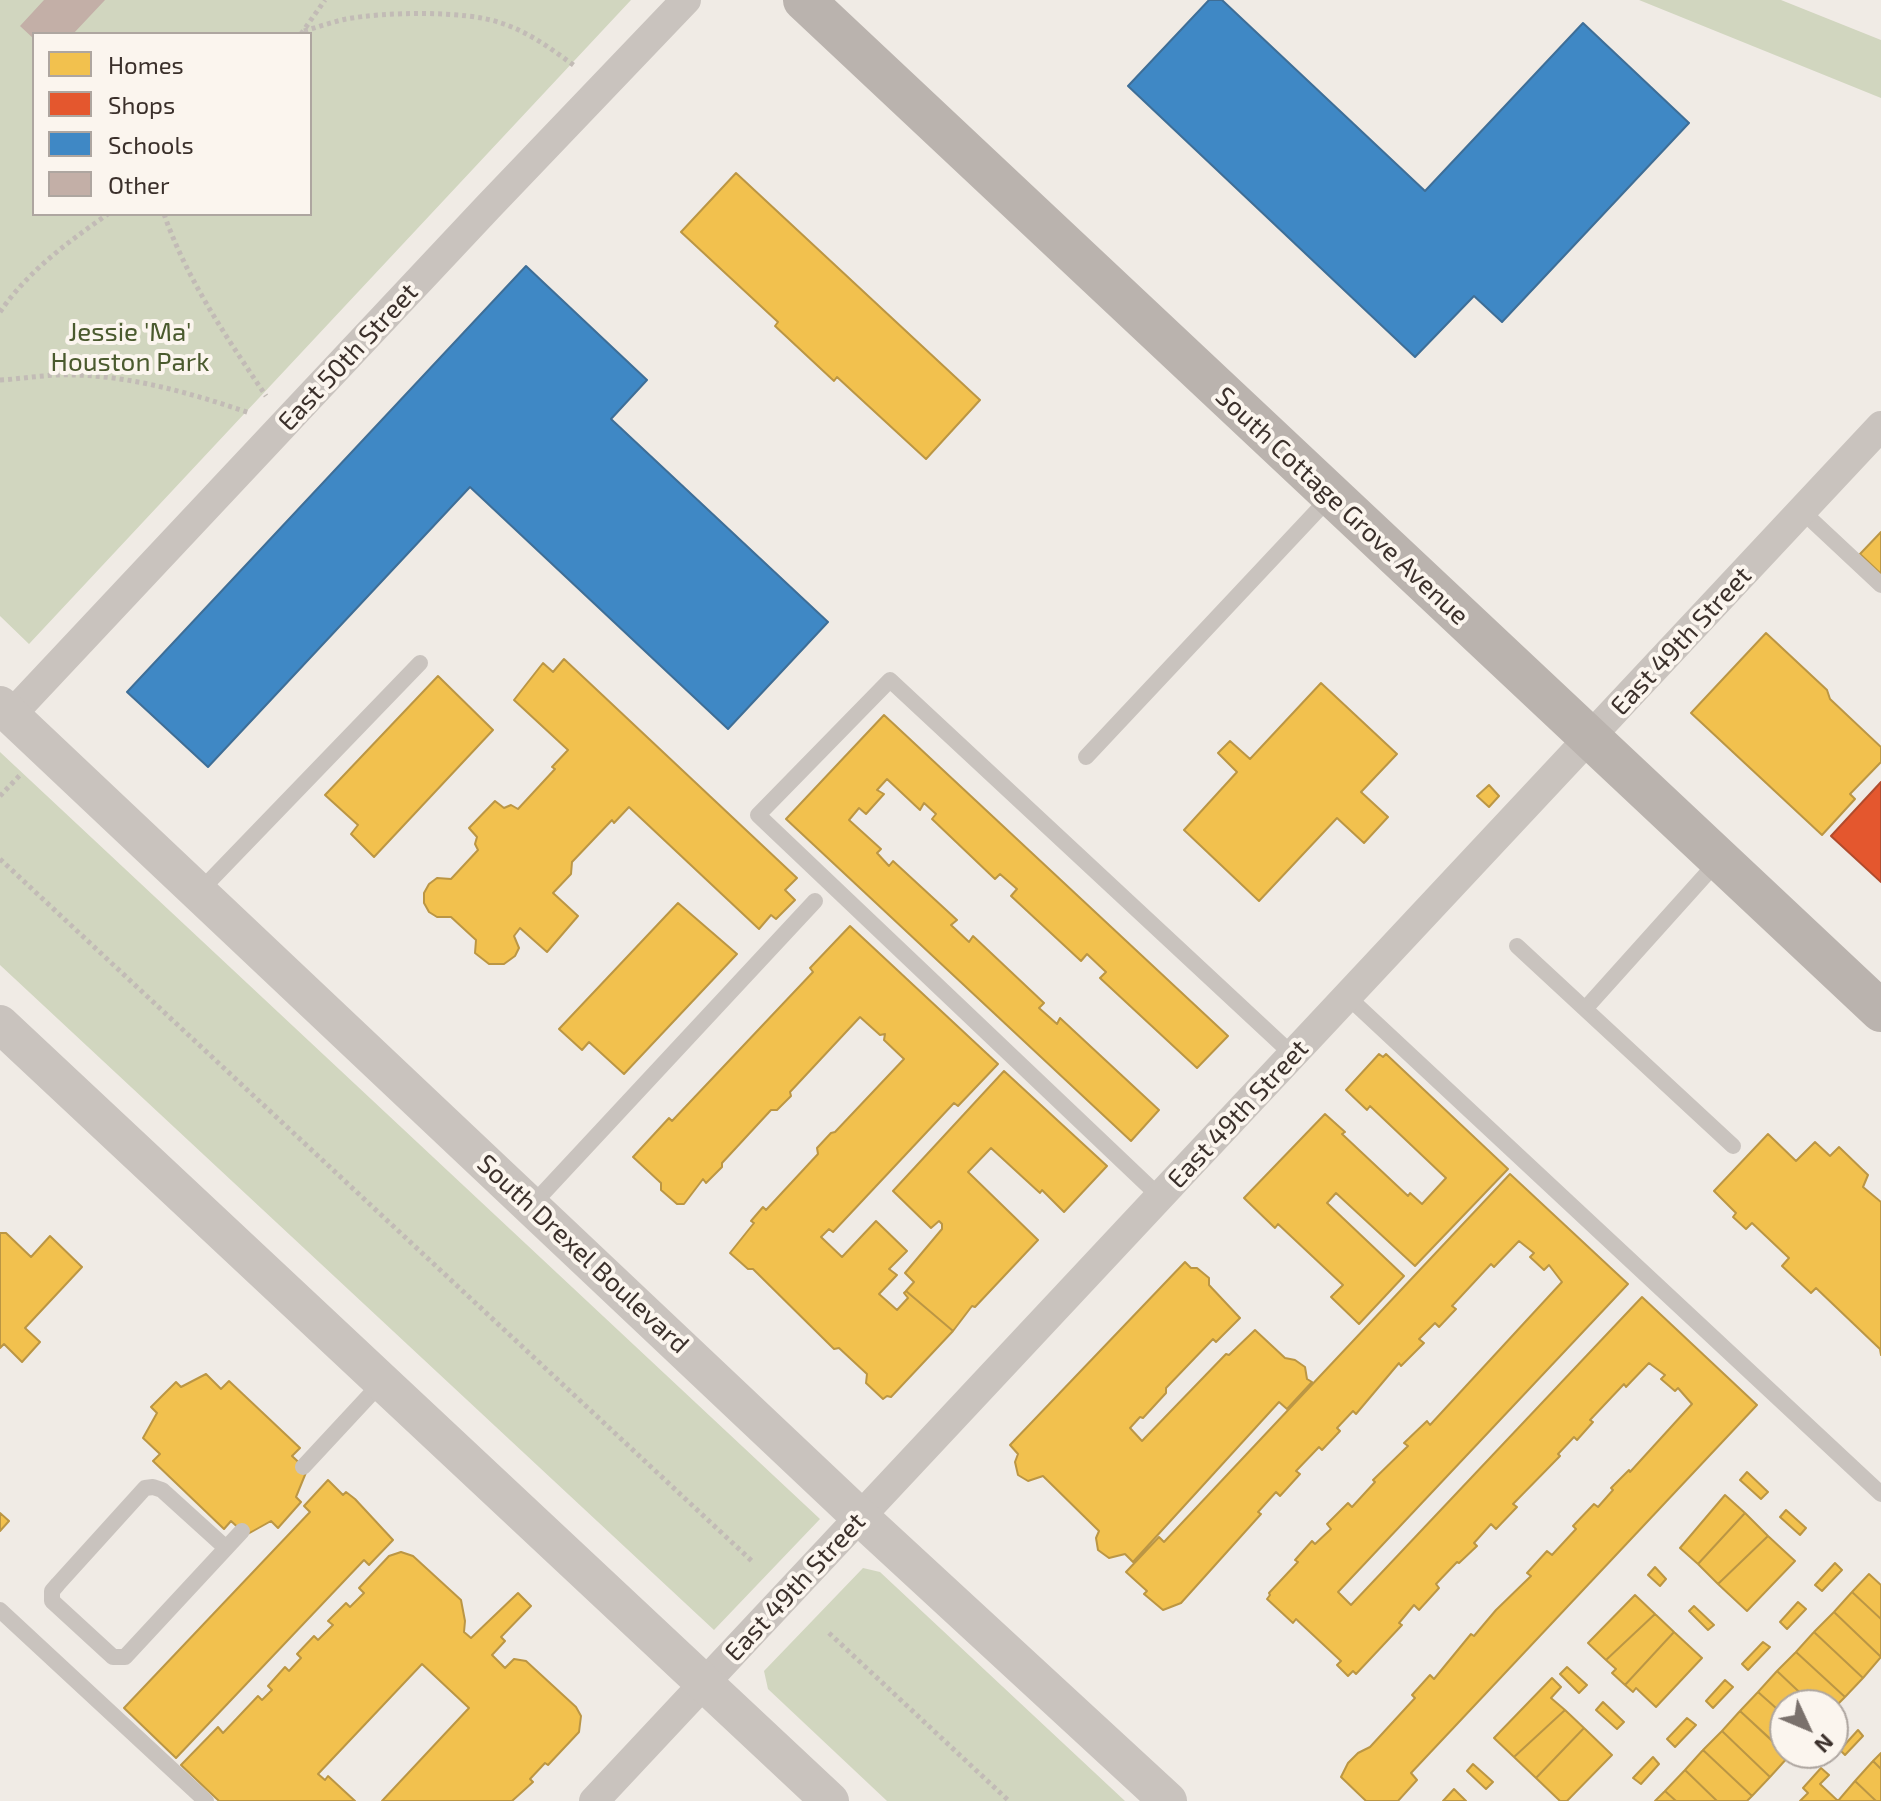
<!DOCTYPE html>
<html>
<head>
<meta charset="utf-8">
<style>
  body { margin:0 }
  #map { position:relative; width:1881px; height:1801px; overflow:hidden; background:#f0ebe5; font-family:"Exo 2",sans-serif }
  canvas { display:block }
  .legend { position:absolute; left:32px; top:32px; width:280px; height:184px; box-sizing:border-box; background:#fbf5ee; border:2px solid #aea6a0; margin:0; padding:10px 14px; list-style:none; font-size:24px; color:#3b302b }
  .legend li { display:flex; align-items:center; gap:16px; height:40px }
  .legend b { width:40px; border:2px solid #aea6a0 }
  .north { position:absolute; left:1769px; top:1689px; width:80px; height:80px; box-sizing:border-box; background:#fbf5ee; border:2px solid #aea6a0; border-radius:50%; rotate:134deg; font-size:22px; font-weight:700; line-height:32px; text-align:center; color:#3b302b }
  .north::after { content:''; display:block; margin:auto; width:28px; height:36px; background:#7a716c; clip-path:polygon(50% 0,100% 100%,50% 72%,0 100%) }
</style>
</head>
<body>
<div id="map">
<canvas width="1881" height="1801"></canvas>
<ul class="legend">
<li><b style="height:22px;background:#f2c14e"></b>Homes</li>
<li><b style="height:22px;background:#e4572e"></b>Shops</li>
<li><b style="height:22px;background:#3f88c5"></b>Schools</li>
<li><b style="height:22px;background:#c3afa7"></b>Other</li>
</ul>
<div class="north">N</div>
</div>
<script>
const c = document.querySelector('canvas').getContext('2d');
c.lineJoin = 'round';
function fill(path, color) { c.fillStyle = color; c.fill(path, 'evenodd'); }
function stroke(path, color, width, dash) { c.strokeStyle = color; c.lineWidth = width; c.lineCap = dash ? 'butt' : 'round'; c.setLineDash(dash || []); c.stroke(path); }
function drawText(font, color, halo, rows, align = 'center') {
  c.font = font + ' "Exo 2",sans-serif'; c.lineWidth = 8; c.setLineDash([]); c.textBaseline = 'middle'; c.strokeStyle = halo; c.fillStyle = color; for (const [text, x, y, turn = 0] of rows) {
    c.save(); c.translate(x, y); c.rotate((+turn || 0) * Math.PI / 180); c.textAlign = isNaN(turn) ? turn : align; if (halo) c.strokeText(text, 0, 0); c.fillText(text, 0, 0); c.restore();
  }
}
fill(new Path2D(`
  M0,0h631l-602,644 -29,-28zM34,34h276v180h-276z
  M1639,0h142l100,40v58z
  M0,752l820,767 -106,111 -714,-665z
  M863,1568l17,4 245,229h-238l-119,-112 -4,-18z`), '#d1d6bf');
const homes = new Path2D(`
  M736,173l244,227 -54,59 -89,-82 -3,4 -59,-55 3,-4 -97,-90z
  M1881,532v42l-21,-20z
  M1766,633l61,57 3,9 51,48v15l-31,32 5,5 -33,36 -131,-122z
  M564,659l233,219 -12,12 10,10 -19,19 -5,-4 -12,14 -130,-122 -15,16 -2,-3 -40,42 -1,12 -18,19 25,23 -31,36 -27,-24 -6,8 5,12 -4,8 -11,8h-15l-14,-11 1,-13 -25,-23h-14l-8,-5 -5,-9v-10l5,-9 8,-6 14,1 27,-29 -3,-6 2,-7 -8,-9 26,-27 9,7 7,-3 7,4 37,-40 -3,-2 16,-17 -54,-50 29,-37 10,9z
  M438,676l55,54 -119,127 -23,-23 7,-9 -33,-30z
  M1321,683l76,71 -36,38 27,25 -24,26 -27,-25 -78,83 -75,-71 53,-58 -19,-19 12,-12 20,18z
  M884,715l344,321 -31,32 -97,-90 6,-6 -19,-18 -6,7 -70,-65 6,-7 -17,-15 -5,5 -63,-60 4,-5 -12,-11 -4,7 -33,-31 -10,11 7,4 -18,20 -7,-6 -10,12 32,29 -4,4 12,13 4,-5 64,59 -6,5 18,17 4,-6 71,67 -5,5 18,16 3,-6 99,92 -28,31 -345,-322z
  M1489,785l10,11 -10,11 -12,-11z
  M678,903l59,51 -113,120 -35,-32 -7,8 -23,-21z
  M850,926l148,138 -40,42 -4,-3 -121,129 -4,-3 -8,8 21,20 34,-36 31,30 -18,18 8,6 -18,19 18,16 11,-12 -4,-5 2,-2 47,40 -62,66 -4,-1 -4,3 -17,-16 1,-9 -28,-26 -5,1 -81,-80h-5l-18,-16 24,-30 -3,-2 12,-14 3,3 52,-56 -1,-6 14,-15 4,-1 69,-73 -20,-19 1,-6 -5,1 -20,-18 -70,75 1,4 -14,14h-6l-49,53v4l-16,16 -3,-4 -19,25h-7l-16,-14v-7l-28,-26 36,-39 3,3 141,-149 -3,-4z
  M1379,1054l4,3 3,-3 122,115 -93,97 -79,-73 -9,10 77,73 -45,48 -28,-27 12,-12 -65,-61 -3,4 -31,-30 81,-84 20,18 -3,2 66,62 2,-3 12,11 24,-26 -76,-72 -3,4 -21,-20z
  M1004,1071l103,95 -43,46 -22,-22 -2,3 -49,-45 -23,24 70,68 -63,67 -3,-1 -19,25 -47,-40 8,-9 -9,-9 37,-44v-5l-3,-3 -8,7 -38,-37z
  M1768,1134l28,27 19,-19 15,14 9,-9 29,28 -5,12 18,15v153l-1,-6 -64,-61 -5,5 -29,-27 7,-8 -37,-35 -6,6 -13,-12 3,-4 -22,-22z
  M1510,1174l118,110 -290,308 13,13 291,-308 115,108 -346,368 6,7 -19,21h-32l-25,-24 7,-14 10,-10 12,-6 45,-49 -3,-3 18,-20 4,4 37,-45 3,2 22,-26 35,-34 -4,-3 20,-22 5,4 24,-26 -3,-3 21,-22 4,3 15,-17 -2,-2 18,-18 1,2 62,-68 -14,-16 -3,3 -14,-12 4,-4 -16,-12 -23,24 -2,-3 -34,36 3,2 -16,18 -3,-3 -16,17 2,2 -47,48 4,3 -21,22 -5,-5 -17,19 3,3 -18,17 -2,-1 -21,22 3,4 -20,22 -5,-5 -15,18 3,2 -46,49 -3,-3 -5,5 -11,-11 4,-4 -45,-42 -3,4 -26,-24 3,-4 -1,-2 29,-31 -3,-2 17,-19 3,3 16,-15 -4,-5 21,-21 4,4 23,-25 -2,-2 35,-34 -4,-3 23,-22 3,4 132,-143 -13,-17 -5,5 -14,-13 4,-4 -15,-12 -25,26 -3,-3 -39,42 4,3 -17,18 -4,-4 -16,16 5,4 -23,23 -2,-3 -43,51 -3,-3 -16,17 3,3 -18,19 -3,-3 -23,24 4,3 -20,22 -4,-4 -18,20 3,2 -80,89 -18,7 -19,-16 3,-3 -21,-19 33,-35 5,5z
  M0,1233h6l25,24 19,-21 32,31 -57,61 15,14 -18,20 -18,-18 -4,4z
  M1185,1262l6,6h6l12,10v7l31,33 -24,24 -3,-3 -47,49v5l-23,25 -3,-1 -10,11 12,13 84,-87 3,1 26,-25 30,28 10,2 10,7 2,12 5,3 -25,27 -8,-7 -146,160 -8,-8 -16,4 -11,-8 -2,-12 3,-7 -56,-55 -15,5 -10,-6 -3,-13 3,-8 -8,-9z
  M206,1374l15,15 8,-8 71,67 -8,8 15,14 -11,27 5,5 -23,26 -7,-7 -25,14 -15,-14 -7,8 -71,-68 7,-7 -17,-16 14,-25 -6,-6 25,-25 5,5z
  M1747,1472l21,20 -7,7 -21,-19z
  M328,1480l15,15 3,-3 9,7 38,41 -24,25 -5,-5 -188,198 -52,-50 186,-196 -6,-6z
  M1725,1495l20,18 -47,51 -18,-16z
  M1786,1510l20,18 -6,7 -20,-18z
  M0,1513l9,8 -9,10z
  M1745,1513l23,23 -50,48 -20,-20z
  M1768,1536l27,25 -48,50 -29,-27z
  M401,1552l12,4 48,44 4,21 -1,11 7,6 47,-45 13,13 -30,31 4,4 -13,14 13,13 9,-9 12,2 50,46 5,9 -2,16 -31,33 -3,-2 -15,16 3,3 -21,19h-130l87,-93 -47,-44 -104,110 7,6 3,-4 27,25h-136l-38,-36 37,-38 5,6 35,-37 4,4 10,-10 -4,-4 17,-19 4,4 12,-13 -4,-4 17,-18 4,4 15,-15 -5,-4 18,-18 4,4 14,-14 -5,-5 30,-32z
  M1835,1563l7,7 -20,21 -7,-6z
  M1655,1567l11,12 -6,7 -12,-11z
  M1869,1574l12,11v34l-29,-27z
  M1852,1592l29,27v38l-47,-45z
  M1635,1595l20,19 -49,46 -18,-17z
  M1798,1602l8,7 -19,20 -7,-7z
  M1694,1606l20,19 -6,5 -19,-19z
  M1834,1612l47,45 -18,21 -49,-46z
  M1655,1614l19,18 -49,53 -13,-12 4,-4 -10,-9z
  M1674,1632l28,26 -46,49 -20,-19 -3,4 -8,-7z
  M1814,1632l49,46 -18,19 -49,-45z
  M1763,1642l7,5 -22,23 -6,-6z
  M1796,1652l49,45 -12,12v-4h-20l-36,-34z
  M1567,1667l20,18 -8,8 -19,-19z
  M1777,1671l36,34h-28v11l-27,-24z
  M1552,1678l9,9 -10,11 14,12 -51,47 -20,-19z
  M1725,1680l8,7 -20,21 -7,-7z
  M1758,1692l27,24v37l-45,-42z
  M1603,1702l21,20 -7,7 -21,-19z
  M1565,1710l19,18 -48,50 -22,-21z
  M1740,1711l49,45 -19,21 -48,-46z
  M1687,1718l9,7 -21,22 -8,-8z
  M1584,1728l28,27 -45,46h-7l-24,-23z
  M1858,1730l5,6 -18,19 -5,-5z
  M1722,1731l48,46 -18,19 -49,-46z
  M1703,1750l49,46 -5,5h-30l-32,-31z
  M1881,1753v16l-8,-8z
  M1653,1757l6,7 -18,20 -8,-6z
  M1873,1761l8,8v32h-5l-21,-20z
  M1473,1764l20,18 -7,7 -19,-18z
  M1821,1768l8,7 -9,9 18,17h-38l8,-8 -5,-5z
  M1685,1770l32,31h-41l-11,-10z
  M1855,1781l21,20h-38z
  M1454,1789l12,12h-23z
  M1665,1791l11,10h-21z`);
fill(homes, '#f2c14e');
stroke(homes, '#bb9644', 2);
const shops = new Path2D(`
  M1881,782v100l-50,-46z`);
fill(shops, '#e4572e');
stroke(shops, '#b14b2d', 2);
const schools = new Path2D(`
  M1209,0h13l203,191 158,-168 106,100 -187,199 -28,-26 -59,61 -287,-271z
  M526,266l121,114 -36,39 217,203 -100,107 -258,-242 -262,280 -81,-75z`);
fill(schools, '#3f88c5');
stroke(schools, '#3e6e97', 2);
fill(new Path2D(`
  M44,0h61l-32,34h-39v5l-14,-13z`), '#c3afa7');
stroke(new Path2D(`
  M304,31c14,-4 28,-9 42,-12 38,-7 119,-9 155,4 28,9 52,27 75,44
  M301,34l24,-34
  M164,214c23,66 63,124 102,182
  M0,312c28,-41 68,-70 108,-98
  M0,380c19,-1 37,-4 56,-5 67,-2 131,17 194,38
  M0,796l21,-22
  M0,859l754,704
  M829,1633l180,168`), '#c2bbb6', 5, [4, 4]);
stroke(new Path2D(`
  M1803,512l78,73
  M1086,757l245,-261
  M1718,861l-133,148 148,137
  M199,892l221,-229
  M1517,946l68,63
  M1348,997l533,497
  M1160,1197l-402,-382 132,-135 403,375
  M532,1205l283,-304
  M303,1467l79,-85
  M226,1548l-64,-58 -9,-3 -8,1 -87,96 -6,7v10l61,56h12l117,-126
  M0,1610l206,191`), '#c9c3be', 16);
stroke(new Path2D(`
  M11,715l477,-508 198,-207
  M594,1801l1287,-1375`), '#c9c3be', 30);
stroke(new Path2D(`
  M0,705l860,812 308,284
  M0,1024l830,777`), '#c9c3be', 38);
stroke(new Path2D(`
  M804,0l1077,1011`), '#bab3ae', 42);
drawText('26px', '#4a5a2e', '#fbf5ee', [
  ["Jessie 'Ma'",130,332],
  ["Houston Park",130,362]
]);
drawText('26px', '#3b302b', '#fbf5ee', [
  ["East 50th Street",348,357,-47],
  ["South Cottage Grove Avenue",1342,506,43],
  ["East 49th Street",1681,641,-47],
  ["East 49th Street",1238,1114,-47],
  ["South Drexel Boulevard",583,1254,43],
  ["East 49th Street",795,1587,-47]
]);
</script>
</body>
</html>
